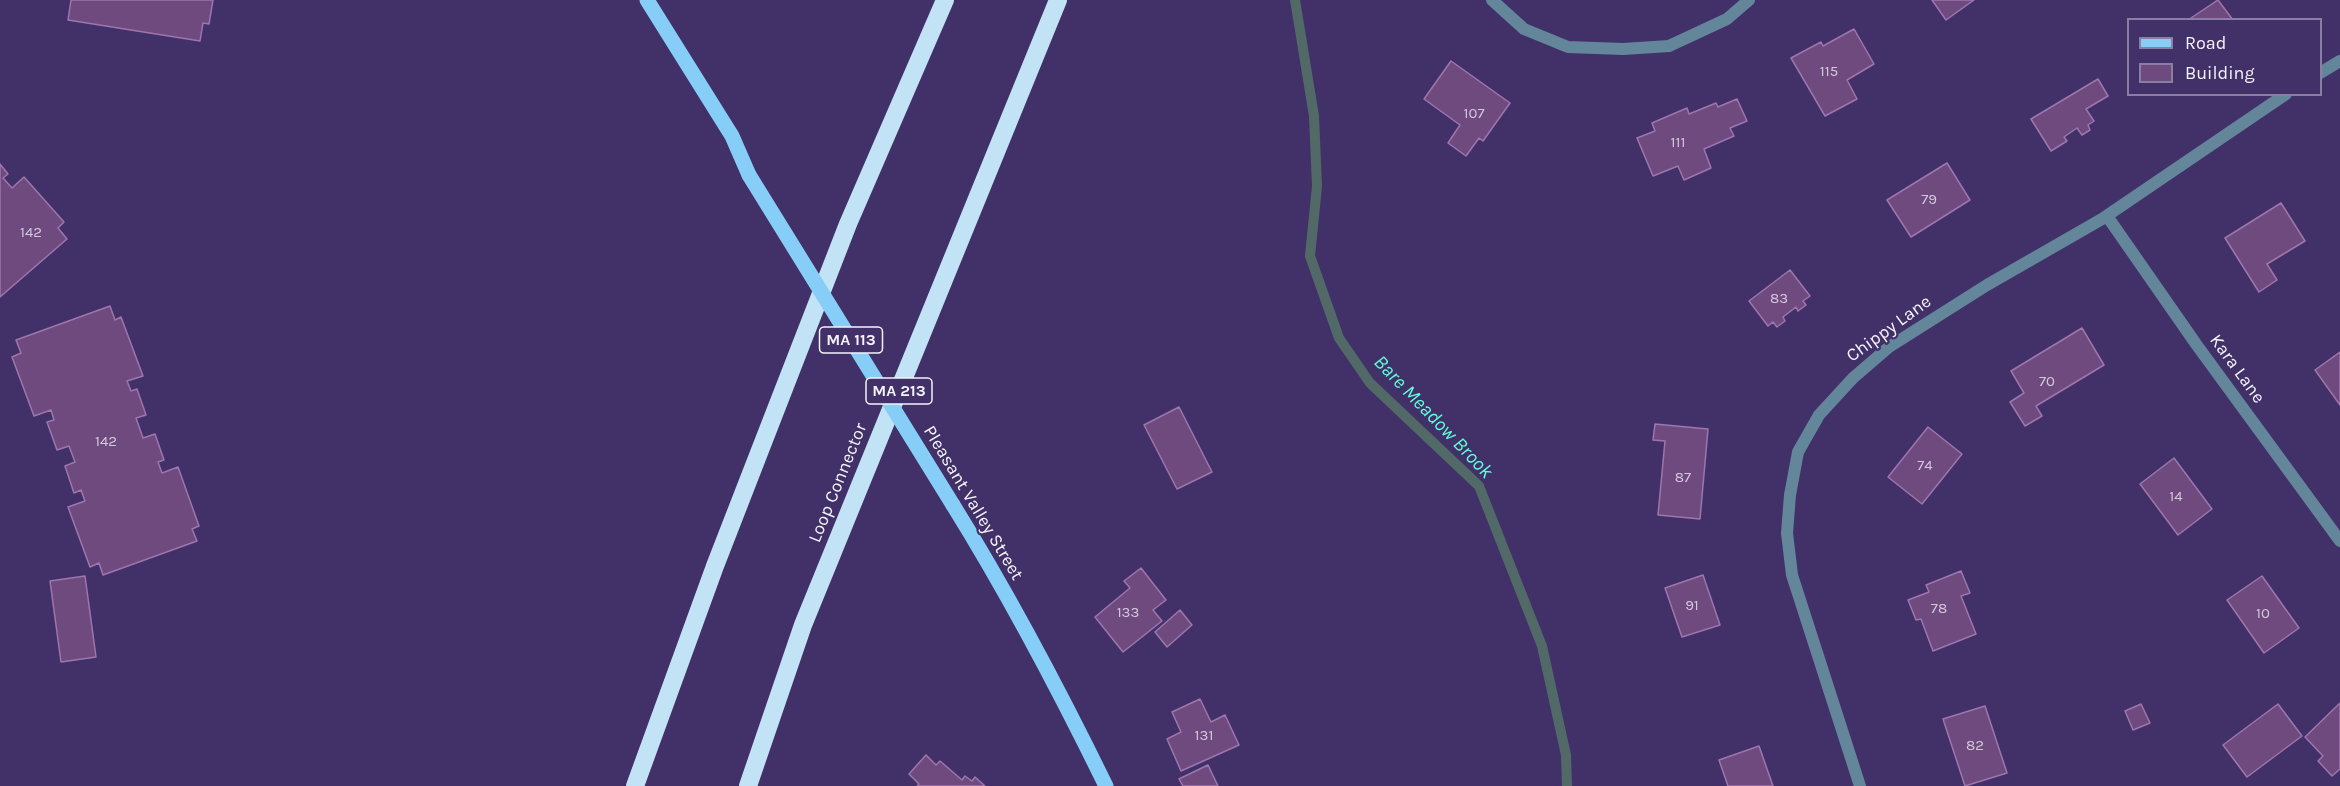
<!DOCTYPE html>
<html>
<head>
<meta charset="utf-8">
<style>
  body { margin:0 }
  #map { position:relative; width:2340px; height:786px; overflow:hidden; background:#423168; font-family:Karla,sans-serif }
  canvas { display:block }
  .legend { position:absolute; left:2127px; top:18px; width:195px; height:78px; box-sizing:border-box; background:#423168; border:2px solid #897fa2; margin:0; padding:8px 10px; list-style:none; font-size:18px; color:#f4f3fa }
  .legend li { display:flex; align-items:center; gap:12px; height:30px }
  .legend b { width:30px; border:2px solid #897fa2 }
</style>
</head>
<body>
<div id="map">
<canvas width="2340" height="786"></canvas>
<ul class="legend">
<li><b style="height:8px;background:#86cdf7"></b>Road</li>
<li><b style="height:16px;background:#6f4a7f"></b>Building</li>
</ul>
</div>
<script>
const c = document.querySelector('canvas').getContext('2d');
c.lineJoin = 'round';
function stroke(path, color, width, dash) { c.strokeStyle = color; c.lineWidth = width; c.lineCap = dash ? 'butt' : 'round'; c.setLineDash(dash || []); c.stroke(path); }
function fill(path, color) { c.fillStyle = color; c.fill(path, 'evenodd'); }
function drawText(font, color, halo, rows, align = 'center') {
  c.font = font + ' Karla,sans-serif'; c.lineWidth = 4.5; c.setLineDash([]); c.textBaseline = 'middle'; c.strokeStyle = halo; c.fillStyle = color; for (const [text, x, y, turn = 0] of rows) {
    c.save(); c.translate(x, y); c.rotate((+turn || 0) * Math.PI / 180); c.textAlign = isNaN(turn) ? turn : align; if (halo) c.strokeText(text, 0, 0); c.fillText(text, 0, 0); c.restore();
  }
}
stroke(new Path2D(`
  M1295,0l19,116 3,70 -7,70 29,82 31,45 109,103 63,160 24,109 1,31`), '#526a67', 10);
const building = new Path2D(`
  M71,0h142l-4,24 -6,-1 -3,18 -132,-21z
  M1932,0h42l-28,20z
  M2218,0l15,20h-45z
  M1854,29l20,35 -27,16 10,19 -32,17 -34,-58 30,-16 2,4z
  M1451,61l59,42 -27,38 -4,-3 -13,18 -18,-13 12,-18 -36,-26z
  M2098,79l10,17 -22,13 8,12 -6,4 2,5 -8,5 -5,-7 -13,9 3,4 -16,10 -20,-32z
  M1737,99l10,22 -17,7 4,8 -30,13 7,19 -27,12 -6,-14 -25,10 -16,-38 18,-7 -3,-8 35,-15 2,6 27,-11 2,4z
  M1947,163l23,37 -59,37 -24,-37z
  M0,164l8,10 -5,4 9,10 12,-11 40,45 -6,6 9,11 -67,58z
  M2281,203l24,38 -38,23 10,16 -18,12 -34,-54z
  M1790,270l20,26 -7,5 3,4 -8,6 -2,-4 -13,10 2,4 -8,6 -4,-5 -5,4 -19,-25z
  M110,306l5,14 6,-3 22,59 -16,5 4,10 6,-2 9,26 -10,3 7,20 12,-4 9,26 -6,2 4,11 16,-6 21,59 -7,3 5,12 -94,34 -4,-12 -9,4 -22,-60 17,-6 -4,-11 -7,3 -9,-27 10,-4 -6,-16 -12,4 -10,-28 7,-2 -3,-10 -17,6 -22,-59 9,-4 -5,-13z
  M2082,328l22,37 -68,41 6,10 -17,10 -15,-24 14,-9 -13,-22z
  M2340,352v53l-25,-35z
  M1179,407l33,65 -35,17 -33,-64z
  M1655,424l53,5 -8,90 -42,-4 7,-74 -12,-1z
  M1928,427l34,27 -40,50 -34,-27z
  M2174,458l38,51 -34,26 -38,-51z
  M1141,568l25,32 -13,10 9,11 -39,31 -28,-35 35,-29 -6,-7z
  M1961,571l9,22 -9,3 15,38 -43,17 -12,-32 -5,1 -8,-20 21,-8 -3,-7z
  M1703,575l17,50 -38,12 -17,-49z
  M85,576l11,81 -35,5 -11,-81z
  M2262,576l37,52 -35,25 -37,-53z
  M1180,610l12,15 -25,22 -12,-15z
  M1200,699l11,23 14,-7 14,30 -58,26 -14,-32 14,-7 -9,-20z
  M2340,703v66l-8,7 -14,-15 5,-5 -18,-19z
  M2141,704l9,19 -17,7 -8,-19z
  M2278,704l24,32 -55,41 -24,-32z
  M1985,706l22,67 -42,13 -22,-67z
  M1759,746l14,40h-45l-9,-26z
  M926,755l10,10 4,-4 22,19 3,-4 7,5 3,-4 10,9h-68l2,-2 -10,-10z
  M1208,765l10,21h-35l-4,-7z`);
fill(building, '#6f4a7f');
stroke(building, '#9e76ae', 1.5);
stroke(new Path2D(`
  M1492,0l32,29 44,18 55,2 46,-3 58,-27 22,-19
  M2320,73l20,-12
  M2107,216l89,128 144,197
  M1860,786l-68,-211 -5,-42 3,-38 8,-43 21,-37 34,-37 36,-31 98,-62 115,-66 184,-125`), '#64869a', 12);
stroke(new Path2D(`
  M647,0l85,136 17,39
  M953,505c56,90 106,185 153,281`), '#86cdf7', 15);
stroke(new Path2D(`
  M635,786l80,-220 133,-342 97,-224
  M748,786l55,-161 255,-625`), '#c2e2f6', 18);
stroke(new Path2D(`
  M749,175l204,330`), '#86cdf7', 15);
drawText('15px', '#d3c9db', null, [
  ["115",1829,72],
  ["107",1474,114],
  ["111",1678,143],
  ["79",1929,200],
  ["142",31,233],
  ["83",1779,299],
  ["70",2047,382],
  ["142",106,442],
  ["74",1925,466],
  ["87",1683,478],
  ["14",2176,497],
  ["91",1692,606],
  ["78",1939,609],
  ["133",1128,613],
  ["10",2263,614],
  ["131",1204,736],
  ["82",1975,746]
]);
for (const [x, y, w] of [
  [851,340,63],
  [899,391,66]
]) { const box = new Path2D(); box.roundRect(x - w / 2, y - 13, w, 26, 4.5); c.fillStyle = '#423168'; c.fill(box); stroke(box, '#f4f3fa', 1.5); }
drawText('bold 16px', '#f4f3fa', null, [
  ["MA 113",851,340],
  ["MA 213",899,391]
]);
drawText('18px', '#f4f3fa', '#423168', [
  ["Chippy Lane",1889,329,-36],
  ["Kara Lane",2237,369,54],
  ["Loop Connector",838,483,-68],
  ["Pleasant Valley Street",973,503,59]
]);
drawText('italic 20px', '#60fbd9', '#423168', [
  ["Bare Meadow Brook",1433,417,46]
]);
</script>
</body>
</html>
